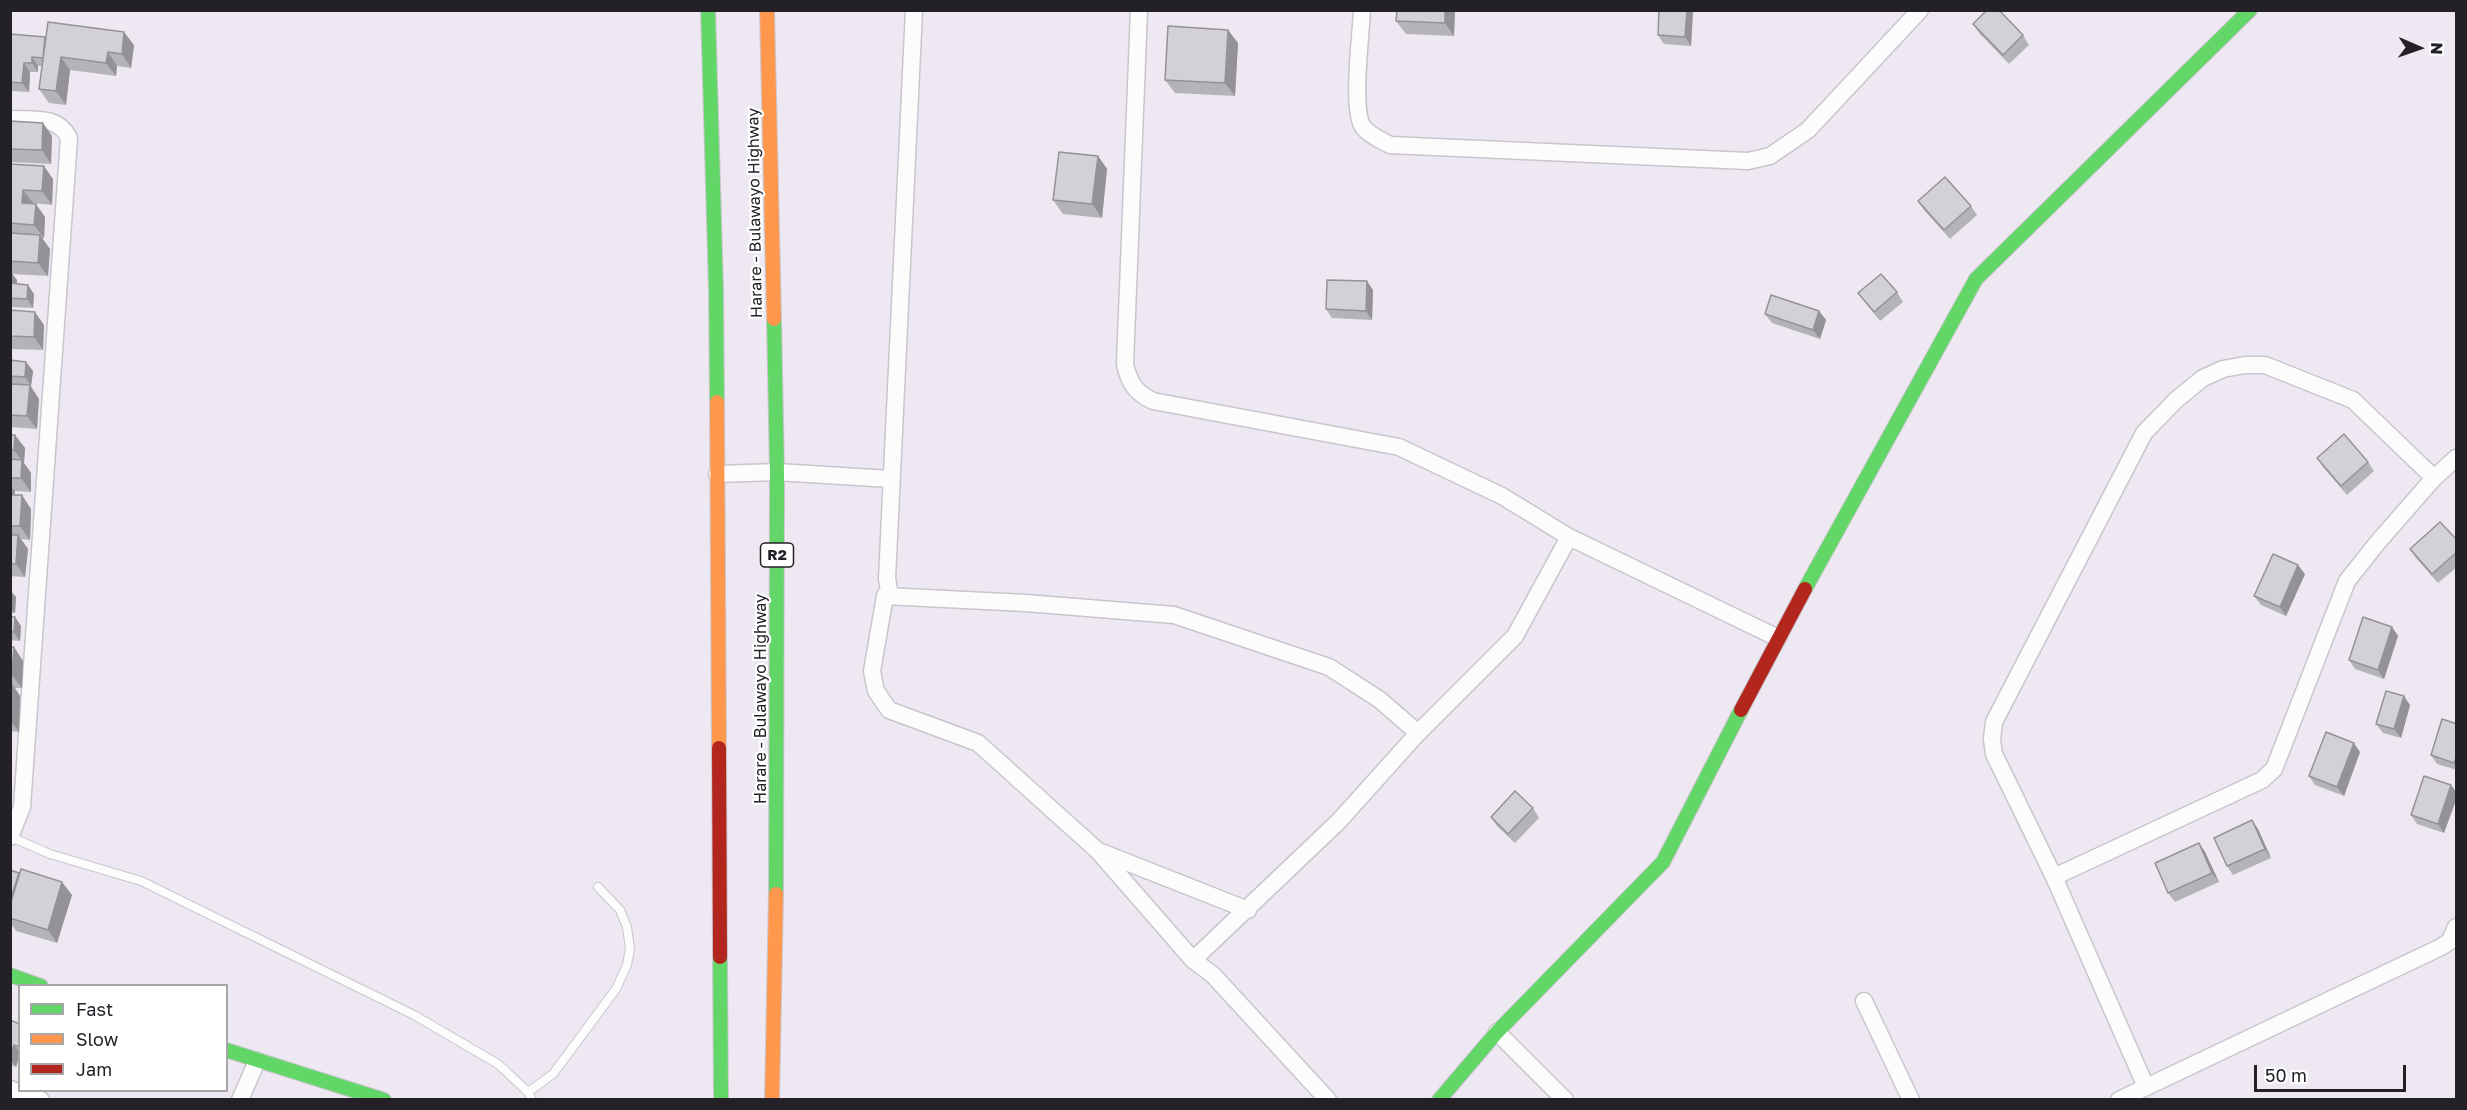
<!DOCTYPE html>
<html>
<head>
<meta charset="utf-8">
<style>
  body { margin:0 }
  #map { position:relative; width:2467px; height:1110px; overflow:hidden; background:#ede8f2; font-family:"Golos Text",sans-serif }
  canvas { display:block }
  .frame { position:absolute; inset:0; border:12px solid #242027; pointer-events:none }
  .legend { position:absolute; left:18px; top:984px; width:210px; height:108px; box-sizing:border-box; background:#fff; border:2px solid #a7a6a9; margin:0; padding:8px 10px; list-style:none; font-size:18px; color:#242027 }
  .legend li { display:flex; align-items:center; gap:12px; height:30px }
  .legend b { width:30px; border:2px solid #a7a6a9 }
  .north { position:absolute; left:2389px; top:18px; width:60px; height:60px; -webkit-text-stroke:4px #fff; paint-order:stroke; rotate:92deg; font-size:16px; font-weight:700; line-height:24px; text-align:center; color:#242027 }
  .north::after { content:''; display:block; margin:auto; width:21px; height:27px; background:#242027; clip-path:polygon(50% 0,100% 100%,50% 72%,0 100%) }
  .scale { position:absolute; left:2254px; top:1065px; width:152px; height:27px; box-sizing:border-box; border:3px solid #242027; border-top:0; padding-left:8px; font-size:18px; line-height:21px; white-space:nowrap; color:#242027; -webkit-text-stroke:4px #fff; paint-order:stroke }
</style>
</head>
<body>
<div id="map">
<canvas width="2467" height="1110"></canvas>
<div class="frame"></div>
<ul class="legend">
<li><b style="height:8px;background:#63d668"></b>Fast</li>
<li><b style="height:8px;background:#ff974d"></b>Slow</li>
<li><b style="height:8px;background:#b3261e"></b>Jam</li>
</ul>
<div class="north">N</div>
<div class="scale">50 m</div>
</div>
<script>
const c = document.querySelector('canvas').getContext('2d');
c.lineJoin = 'round';
function stroke(path, color, width, dash) { c.strokeStyle = color; c.lineWidth = width; c.lineCap = dash ? 'butt' : 'round'; c.setLineDash(dash || []); c.stroke(path); }
function fill(path, color) { c.fillStyle = color; c.fill(path, 'evenodd'); }
function drawText(font, color, halo, rows, align = 'center') {
  c.font = font + ' "Golos Text",sans-serif'; c.lineWidth = 4.5; c.setLineDash([]); c.textBaseline = 'middle'; c.strokeStyle = halo; c.fillStyle = color; for (const [text, x, y, turn = 0] of rows) {
    c.save(); c.translate(x, y); c.rotate((+turn || 0) * Math.PI / 180); c.textAlign = isNaN(turn) ? turn : align; if (halo) c.strokeText(text, 0, 0); c.fillText(text, 0, 0); c.restore();
  }
}
const lane = new Path2D(`
  M11,837l39,17 91,27 273,134 84,49 30,28 4,8
  M528,1092l25,-18 63,-85 11,-24 3,-16 -3,-22 -7,-17 -22,-23`);
const street = new Path2D(`
  M914,10l-27,569 2,11 -4,6 -13,75 4,20 13,19 89,33 120,108 95,109 20,15 115,125
  M1139,10l-14,354c4,19 11,29 28,37l246,46 103,49 67,41 209,101
  M1362,10c-1,24 -11,100 1,117 7,9 18,13 27,18l358,16 22,-5 38,-26 112,-120
  M10,119c23,1 48,-4 59,19l-47,669 -12,30
  M717,474l60,-2 113,7
  M885,596l141,7 148,12 155,52 51,33 38,33
  M1101,852l147,58
  M2054,877l208,-97 12,-11 73,-188 31,-39 56,-64 22,-20
  M1193,960l146,-139 79,-88 97,-97 54,-99
  M1864,1001l47,99
  M1497,1032l68,68
  M2146,1087l-92,-210 -60,-123 -2,-15 2,-17 150,-289 32,-33 27,-22 20,-9 22,-4h20l88,35 81,78
  M10,1089l31,11
  M240,1100l17,-39
  M2119,1100l322,-153 9,-6 6,-14`);
const fast = new Path2D(`
  M708,10l8,280 1,112
  M774,319l3,153 -1,422
  M1805,589l171,-310 274,-269
  M720,957l1,143
  M10,975l31,11
  M226,1050l158,50
  M1439,1100l58,-68 166,-170 78,-152`);
const slow = new Path2D(`
  M767,10l7,309
  M717,402l2,346
  M772,1100l4,-206`);
const jam = new Path2D(`
  M1741,710l64,-121
  M719,748l1,209`);
stroke(lane, '#c9c5cd', 10);
stroke(street, '#c9c5cd', 19);
stroke(fast, '#c9c5cd', 16);
stroke(slow, '#c9c5cd', 16);
stroke(jam, '#c9c5cd', 16);
stroke(lane, '#fcfcfd', 8);
stroke(street, '#fcfcfd', 16);
stroke(fast, '#63d668', 14);
stroke(slow, '#ff974d', 14);
stroke(jam, '#b3261e', 14);
fill(new Path2D(`
  M1397,10h58l-1,26 -48,-2 -10,-13z
  M1659,10h34l-2,36 -27,-2 -6,-9z
  M1973,24l50,11 6,10 -20,19 -30,-31z
  M1228,30l10,13 -3,53 -60,-3 -10,-13z
  M10,34l36,4 88,7 -3,23 -14,-2 -1,10 -46,-6 -4,35 -17,-2 -10,-14 3,-23h-4v6h-8l-1,20 -17,-1 -2,-2z
  M10,121l33,2 9,13 -1,28 -41,-2z
  M1098,156l9,13 -5,49 -39,-4 -10,-14z
  M10,164l43,15 -1,26 -19,-2 12,14 -1,21h-2l8,11 -2,27 -36,-2 5,6 -1,4 18,10 -1,14 -23,-1z
  M1918,201l53,5 6,9 -27,24 -26,-29z
  M1373,290l-1,30 -40,-2 -6,-9z
  M1897,292l6,10 -23,19 -22,-28z
  M10,310l34,15 -1,25 -33,-1z
  M1819,311l7,9 -6,19 -48,-16 -7,-9z
  M10,360l16,2 7,9 -2,15h-1l9,13 -2,30 -27,-2z
  M10,435l15,13 -1,15 7,10v19l-16,-1 -1,4 17,14 -1,31 -9,-1 7,10 -3,28 -15,-1z
  M2317,458l51,4 6,9 -27,24 -24,-28z
  M2457,540v27l-19,16 -22,-25 -6,-9z
  M2305,574l-19,42 -25,-11 -7,-9z
  M10,590l6,7 -1,16h-5z
  M10,617h5l6,9 -1,15 -10,-1z
  M2392,627l6,9 -14,43 -29,-10 -6,-9z
  M10,647h4l9,14 -1,27h-7l5,8 -1,36 -9,-1z
  M2410,705l-9,33 -18,-5 -7,-9z
  M2457,724v46l-20,-6 -6,-9z
  M2360,752l-16,44 -29,-11 -6,-9z
  M2451,785l6,8v4l-13,36 -27,-9 -6,-9z
  M1533,808l6,10 -24,25 -18,-17 -6,-9z
  M2252,820l6,9 13,29 -38,17 -6,-9z
  M2199,843l6,9 14,30 -44,20 -7,-9z
  M10,870l62,25 -15,48 -41,-12 -4,-6v1h-2z
  M10,1020l10,4v32l-4,11 -6,-2z`), '#b5b3ba');
fill(new Path2D(`
  M1445,10h10l-1,26 -9,-13z
  M1687,10h6l-2,36 -6,-9z
  M1228,30l10,13 -3,53 -10,-13z
  M124,32l10,13 -3,23 -9,-14z
  M108,52l9,14 -1,10 -10,-13z
  M32,57l6,9v6l-6,-9z
  M61,57l9,13 -4,35 -10,-14z
  M24,63l6,9 -1,20 -7,-9z
  M43,123l9,13 -1,28 -9,-14z
  M1098,156l9,13 -5,49 -10,-14z
  M44,166l9,13 -1,26 -10,-14z
  M23,190l10,13h-11z
  M36,204l9,13 -1,21 -10,-13z
  M40,235l10,14 -2,27 -10,-13z
  M10,271l7,9 -1,12 -6,-7z
  M1367,281l6,9 -1,30 -6,-9z
  M28,285l6,9 -1,14 -6,-9z
  M1819,311l7,9 -6,19 -7,-9z
  M35,312l9,13 -1,25 -9,-13z
  M26,362l7,9 -2,15 -6,-9z
  M30,385l9,14 -2,30 -10,-13z
  M15,435l10,13 -1,15 7,10v19l-10,-14 1,-17 -8,-11z
  M10,486l5,5 -1,13 -4,-5z
  M22,495l9,14 -1,31 -10,-14z
  M18,535l10,14 -3,28 -9,-13z
  M2298,565l7,9 -19,42 -6,-9z
  M10,590l6,7 -1,16 -5,-5z
  M15,617l6,9 -1,15 -6,-9z
  M2392,627l6,9 -14,43 -6,-9z
  M14,647l9,14 -1,27 -10,-13z
  M11,682l9,14 -1,36 -9,-12z
  M2404,696l6,9 -9,33 -7,-9z
  M2354,743l6,9 -16,44 -7,-9z
  M2451,785l6,8v4l-13,36 -6,-9z
  M2252,820l6,9 13,29 -6,-9z
  M2199,843l6,9 14,30 -7,-9z
  M62,882l10,13 -15,48 -9,-13z
  M14,1045l6,8 -4,14 -6,-8v-5z`), '#949297');
const building = new Path2D(`
  M1397,10h48v13l-49,-2z
  M1659,10h28l-2,27 -27,-2z
  M1987,10h12l24,25 -20,20 -30,-31z
  M48,22l76,10 -2,22 -14,-2 -2,11 -45,-6 -5,34 -17,-2z
  M1168,26l60,4 -3,53 -60,-3z
  M10,34l35,3 -2,21 -11,-1v6h-8l-2,20 -12,-1z
  M10,121l33,2 -1,27 -32,-1z
  M1059,152l39,4 -6,48 -39,-4z
  M10,164l34,2 -2,25 -19,-1 -1,13 14,1 -2,21 -24,-2z
  M1945,177l26,29 -27,24 -26,-29z
  M10,233l30,2 -2,28 -28,-2z
  M1881,274l16,18 -23,20 -16,-19z
  M1327,280l40,1 -1,30 -40,-2z
  M10,283l18,2 -1,14 -17,-1z
  M1771,295l48,16 -6,19 -48,-16z
  M10,310l25,2 -1,25 -24,-1z
  M10,360l16,2 -1,15 -15,-1z
  M10,384l20,1 -3,31 -17,-1z
  M2344,434l24,28 -27,24 -24,-28z
  M10,435h5l-1,15h-4z
  M10,459l12,1 -1,18h-11z
  M10,495h12l-2,31h-10z
  M2440,522l17,18v12l-25,22 -22,-25z
  M10,535h8l-2,29h-6z
  M2273,554l25,11 -18,42 -26,-11z
  M10,617h5l-1,15 -4,-1z
  M2363,617l29,10 -14,43 -29,-10z
  M10,647h4l-2,28h-2z
  M2386,691l18,5 -10,33 -18,-5z
  M2442,719l15,5v31l-3,8 -23,-8z
  M2326,732l28,11 -17,44 -28,-11z
  M2424,776l27,9 -13,39 -27,-9z
  M1515,791l18,17 -25,26 -17,-17z
  M2252,820l13,29 -38,17 -13,-28z
  M2199,843l13,30 -44,20 -13,-30z
  M21,869l41,13 -14,48 -38,-12v-13z
  M10,870l9,3 -9,28z
  M10,1020l10,4v21l-1,2 -5,-2 -4,9z`);
fill(building, '#d3d0d8');
stroke(building, '#949297', 1.5);
for (const [x, y, w] of [
  [777,555,33]
]) { const box = new Path2D(); box.roundRect(x - w / 2, y - 12, w, 24, 4.5); c.fillStyle = '#fff'; c.fill(box); stroke(box, '#242027', 1.5); }
drawText('bold 15px', '#242027', null, [
  ["R2",777,555]
]);
drawText('16px', '#242027', '#fff', [
  ["Harare - Bulawayo Highway",755,213,-91],
  ["Harare - Bulawayo Highway",761,699,-90]
]);
</script>
</body>
</html>
